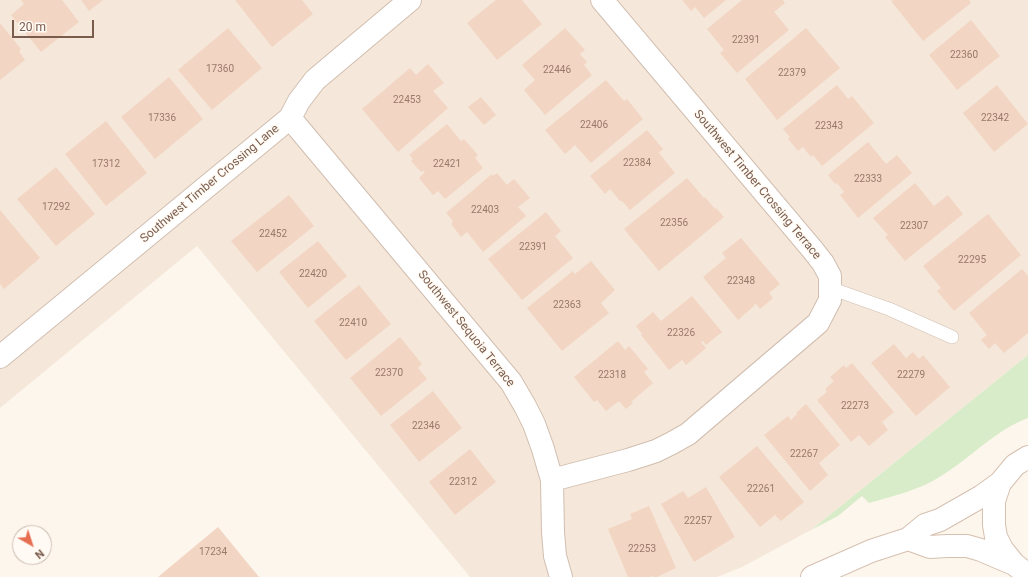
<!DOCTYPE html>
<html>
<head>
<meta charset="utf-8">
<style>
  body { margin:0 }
  #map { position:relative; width:1028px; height:577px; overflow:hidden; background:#fdf6ec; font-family:Roboto,sans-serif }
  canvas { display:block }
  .north { position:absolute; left:12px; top:525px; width:40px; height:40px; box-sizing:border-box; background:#fffaf3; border:1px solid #cabbb1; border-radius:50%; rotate:141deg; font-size:11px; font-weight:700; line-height:16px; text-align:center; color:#7a5c4d }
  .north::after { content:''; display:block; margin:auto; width:14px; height:18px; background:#e76f51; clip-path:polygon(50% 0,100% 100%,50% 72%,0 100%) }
  .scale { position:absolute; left:12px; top:20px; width:82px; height:18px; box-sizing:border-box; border:2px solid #7a5c4d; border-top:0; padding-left:5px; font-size:12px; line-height:14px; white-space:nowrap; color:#7a5c4d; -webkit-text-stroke:3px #fffaf3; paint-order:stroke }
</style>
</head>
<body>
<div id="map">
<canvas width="1028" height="577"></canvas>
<div class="north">N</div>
<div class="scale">20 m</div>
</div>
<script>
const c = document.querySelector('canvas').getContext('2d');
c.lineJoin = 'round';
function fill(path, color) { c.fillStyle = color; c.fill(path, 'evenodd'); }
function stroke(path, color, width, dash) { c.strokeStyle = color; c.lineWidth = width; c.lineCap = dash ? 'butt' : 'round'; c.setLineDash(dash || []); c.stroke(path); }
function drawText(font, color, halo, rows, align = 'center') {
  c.font = font + ' Roboto,sans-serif'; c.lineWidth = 3; c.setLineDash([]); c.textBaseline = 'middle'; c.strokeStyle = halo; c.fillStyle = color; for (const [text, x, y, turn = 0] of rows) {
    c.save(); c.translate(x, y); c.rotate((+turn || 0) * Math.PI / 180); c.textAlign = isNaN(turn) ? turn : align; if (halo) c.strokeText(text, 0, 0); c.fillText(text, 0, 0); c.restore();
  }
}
fill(new Path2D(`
  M0,0h1028v355l-217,175 -69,37 -25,10h-247l-273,-331 -197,162z`), '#f5e8da');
fill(new Path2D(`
  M1028,355v63c-33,12 -57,40 -87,58 -21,14 -48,20 -72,27l-7,-7 -24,20 -27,14z`), '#d8ecc9');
fill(new Path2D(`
  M21,0h41l17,22 -38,30 -30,-37 13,-11z
  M81,0h22l-14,11z
  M235,0h67l11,14 -41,33z
  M496,0h26l20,24 -45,36 -30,-37z
  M682,0h44l-22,18 -9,-11 -4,4z
  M742,0h41l2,3 -11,9 15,18 -52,43 -17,-20 4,-3 -17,-21z
  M893,0h76l2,3 -48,38 -32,-40z
  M971,20l29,36 -43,34 -28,-35z
  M0,23l21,26 -2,2 6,9 -25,20z
  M228,28l34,40 -50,42 -34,-40z
  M565,28l20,22 -5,4 7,8 -3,3 8,10 -47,40 -21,-25 11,-10 -13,-15z
  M806,28l34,40 -63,52 -32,-41z
  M428,64l16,19 -11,8 15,17 -50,44 -36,-43 48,-41 6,7z
  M169,77l34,42 -48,40 -34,-42z
  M606,80l18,21 3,-2 16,20 -52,44 -16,-18 -10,9 -20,-24z
  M837,85l11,14 4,-3 22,27 -52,43 -9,-11 -2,2 -8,-10 -5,4 -10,-12 2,-2 -7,-8z
  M997,85l31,39 -34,28 -31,-39z
  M481,97l15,18 -12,10 -16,-18z
  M106,121l41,52 -41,33 -41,-52z
  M447,124l14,17 3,-2 14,16 -3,3 8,10 -38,31 -7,-8 -5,4 -14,-17 6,-6 -2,-1 -2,1 -10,-11 2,-2 -4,-4z
  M647,130l16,19 -4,4 16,20 -45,37 -8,-9h-2l-10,-12 -5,5 -15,-18z
  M868,142l18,22 11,-9 15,18 -54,45 -18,-23 4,-3 -7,-9 -2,1 -7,-9z
  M56,167l39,47 -39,32 -39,-47z
  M497,173l10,12 7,-6 16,19 -12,9 8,9 -43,36 -16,-20 -6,5 -10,-13 2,-3 -7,-8 46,-39 1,2z
  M687,178l17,20 1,-1 10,12 1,-1 8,9 -65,54 -35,-42z
  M915,183l19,23 14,-11 15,19 -58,47 -20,-24 3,-2 -15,-17z
  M289,195l25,31 -57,46 -26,-31z
  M0,210l40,48 -36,31 -4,-5z
  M546,212l15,19 -6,5 18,22 -51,42 -34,-41z
  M988,214l33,41 -67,56 -17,-20 4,-3 -18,-22z
  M741,238l39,46 -11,9 4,5 -13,11 -4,-5 -2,1v1l-16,14 -35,-43 23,-19 -4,-5z
  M318,241l29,35 -39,32 -29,-36z
  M591,261l24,29 -14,13 8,10 -47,38 -35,-43 46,-37 2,3z
  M1022,269l6,7v57l-24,20 -9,-10 -6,6 -8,-9 6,-5 -18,-22z
  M359,285l32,39 -45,36 -32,-39z
  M692,296l30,36 -16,13 -3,-4 -2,1 5,6 -20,17 -4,-5 -13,10 -28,-35 1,-1 -6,-8 17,-14 8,9z
  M400,337l22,27 -4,4 9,11 -46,37 -31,-38z
  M618,341l7,9 4,-4 19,23 -4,3 9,11 -22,19 2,1 -7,6 -7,-8 -13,10 -9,-11 -3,2 -20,-25z
  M894,344l12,14 7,-6 6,7 4,-4 27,32 -34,29 -45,-53z
  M852,363l42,49 -12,10 6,8 -19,16 -10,-11 -8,7 -34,-42 10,-8 -2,-3 9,-8 -4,-4 14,-12 2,3z
  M433,391l29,37 -43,34 -29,-37z
  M806,404l34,41 -21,18 9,12 -18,16 -46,-56 24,-19 3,4 6,-6 -1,-1z
  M757,446l47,56 -23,19 -6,-6 -15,12 -41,-50z
  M470,449l26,33 -41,33 -26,-33z
  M706,487l29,50 -41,25 -33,-58 22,-13 5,7z
  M649,506l27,62 -19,9h-4v-1l-3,1h-22l-20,-48 24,-10 -2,-5z
  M218,527l41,50h-101z`), '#f3d5c3');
const service = new Path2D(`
  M830,288l59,21 63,28`);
const minor = new Path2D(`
  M290,118l221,264 14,24 9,18 9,25 9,31 1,52 2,24 6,21
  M0,357l290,-239 9,-17 16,-21 95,-80
  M552,480l76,-20 28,-9 16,-8 16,-9 130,-111 12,-23v-24l-7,-13 -11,-14 -210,-249`);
const secondary = new Path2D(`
  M1028,457l-13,8 -15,18 -6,18v24l2,12 6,12 12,15 14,11
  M908,539l22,8 17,-1h20l14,4 33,14
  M812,577l59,-26 37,-12 17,-14 15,-5 42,-24 18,-13`);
stroke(service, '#d1beb0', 14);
stroke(minor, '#d1beb0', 24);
stroke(secondary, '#d6c0b0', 24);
stroke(service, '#fff', 13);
stroke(minor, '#fff', 22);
stroke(secondary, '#fff', 22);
drawText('10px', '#987a6a', null, [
  ["22391",746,40],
  ["22360",964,55],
  ["17360",220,69],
  ["22446",557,70],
  ["22379",792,73],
  ["22453",407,100],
  ["17336",162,118],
  ["22342",995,118],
  ["22406",594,125],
  ["22343",829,126],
  ["22384",637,163],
  ["17312",106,164],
  ["22421",447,164],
  ["22333",868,179],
  ["17292",56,207],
  ["22403",485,210],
  ["22356",674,223],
  ["22307",914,226],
  ["22452",273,234],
  ["22391",533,247],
  ["22295",972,260],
  ["22420",313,274],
  ["22348",741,281],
  ["22363",567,305],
  ["22410",353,323],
  ["22326",681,333],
  ["22370",389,373],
  ["22318",612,375],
  ["22279",911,375],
  ["22273",855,406],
  ["22346",426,426],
  ["22267",804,454],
  ["22312",463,482],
  ["22261",761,489],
  ["22257",698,521],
  ["22253",642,549],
  ["17234",213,552]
]);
drawText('12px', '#7a5c4d', '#fffaf3', [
  ["Southwest Timber Crossing Lane",210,184,-40],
  ["Southwest Timber Crossing Terrace",757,185,50],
  ["Southwest Sequoia Terrace",466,329,51]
]);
</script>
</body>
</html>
